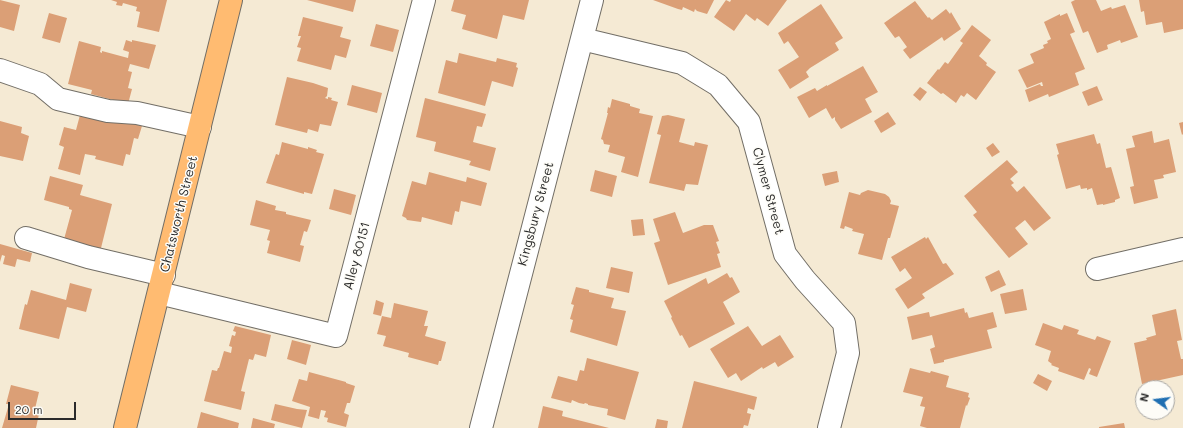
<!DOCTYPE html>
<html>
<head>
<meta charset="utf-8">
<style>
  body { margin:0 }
  #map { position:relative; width:1183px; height:428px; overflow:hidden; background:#f5ead4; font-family:Mali,sans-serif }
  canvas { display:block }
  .north { position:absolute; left:1135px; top:380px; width:40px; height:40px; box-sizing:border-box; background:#fdfcf7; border:1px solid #a9a8a5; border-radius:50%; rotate:284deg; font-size:11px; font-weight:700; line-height:16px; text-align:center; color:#2b2b2b }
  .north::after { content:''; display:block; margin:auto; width:14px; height:18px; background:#1f6fb2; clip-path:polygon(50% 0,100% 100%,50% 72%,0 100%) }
  .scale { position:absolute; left:8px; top:402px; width:68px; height:18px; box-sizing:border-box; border:2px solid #2b2b2b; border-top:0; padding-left:5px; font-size:12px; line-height:14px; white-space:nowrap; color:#2b2b2b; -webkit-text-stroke:3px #fdfcf7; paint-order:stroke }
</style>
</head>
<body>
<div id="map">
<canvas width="1183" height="428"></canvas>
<div class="north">N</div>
<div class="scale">20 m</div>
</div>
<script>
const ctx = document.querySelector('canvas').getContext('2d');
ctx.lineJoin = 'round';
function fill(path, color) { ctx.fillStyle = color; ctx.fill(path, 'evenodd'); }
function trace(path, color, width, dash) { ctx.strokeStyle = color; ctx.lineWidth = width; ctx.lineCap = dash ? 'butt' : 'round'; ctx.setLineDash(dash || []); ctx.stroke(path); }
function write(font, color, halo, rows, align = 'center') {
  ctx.font = font + ' Mali,sans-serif'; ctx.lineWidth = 3; ctx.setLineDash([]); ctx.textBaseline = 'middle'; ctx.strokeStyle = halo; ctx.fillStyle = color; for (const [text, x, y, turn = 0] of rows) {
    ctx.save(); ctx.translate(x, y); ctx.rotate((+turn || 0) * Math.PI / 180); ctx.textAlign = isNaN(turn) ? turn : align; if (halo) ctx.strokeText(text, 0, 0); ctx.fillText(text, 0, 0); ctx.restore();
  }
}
fill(new Path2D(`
  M0 0 20 5 14 31 0 27Z
  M111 0H167L159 32 137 27 140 12 136 11 137 7 123 3 122 6 116 5 117 2Z
  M307 0H356L353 12Z
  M454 0H529L524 20 503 15 497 39 462 29 466 15 451 11Z
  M653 0H714L707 14 697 11 695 9 694 12 683 7 682 10 678 9Z
  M726 0 730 2 731 0H787L768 26 757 18 755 21 746 14 734 31 714 17Z
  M1075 0H1096L1101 11 1111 7 1112 9 1125 5 1138 37 1121 43 1120 40 1107 45 1108 49 1097 53 1088 31 1083 33 1071 2Z
  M1139 0H1183V29L1164 33 1162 22 1146 25 1144 11 1141 12Z
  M915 1 928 18 929 17 932 20 946 9 950 14 951 12 961 29 944 41 942 37 910 59 903 50 907 47 899 36 895 38 884 23Z
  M821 4 843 38 835 43 839 50 810 68 806 72 809 77 790 89 778 70 799 57 788 41 784 44 778 33Z
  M49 13 67 18 60 43 42 38Z
  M1067 13 1075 32 1070 34 1085 69 1075 73 1079 85 1049 97 1048 94 1029 102 1025 90 1040 84 1041 86H1043L1042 82 1027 88 1018 70 1034 63 1030 54 1044 48 1043 45 1048 43 1047 41 1051 39 1044 22 1060 14V16Z
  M303 17 343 27 340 37 351 40 346 58 335 55 331 70 297 61 301 48 297 47 301 36H298Z
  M376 24 399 30 393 52 370 46Z
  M972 25 991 40 979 56 987 63 986 65 996 72 976 100 967 93 964 97 961 95 956 103 943 93 941 94 927 83 938 69 939 70 945 62 948 64 963 43 960 41Z
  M126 40 132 42V40L156 45 149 69 130 64 128 71 132 72 128 88 132 89 128 104 91 94 92 90 68 84 79 41 101 47 100 52 102 53V51L128 58 129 52 123 50Z
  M459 53 496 62 497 58 517 63 516 67 518 68 513 87 492 81 485 106 438 93 446 60 457 63Z
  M863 66 878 92 865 99 872 112 841 129 835 120V117L832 119 826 108 809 118 797 97 815 88 817 91 827 85V86Z
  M287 77 313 83 328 88 327 96 325 98 328 99V97L332 98 331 100 338 102 331 126 320 124 318 132 308 129 307 133 275 125Z
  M352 85 382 93 377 113 347 105Z
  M1097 86 1103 100 1088 106 1082 92Z
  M920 87 927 92 920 101 913 95Z
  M425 98 486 114 482 127 477 126 473 142 496 148 490 171 469 165 471 161 434 151 436 142 416 137Z
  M612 99 630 104V106L640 109 639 113 653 116 638 177 621 172 625 157 608 152 610 145 604 144 603 140 601 139 608 113H607L608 107 610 108Z
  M888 112 896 124 881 133 874 121Z
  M80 115H97L142 126 138 139 134 138 130 155 126 154 123 166 95 159 96 156 85 154 80 175 58 169 64 147 59 145 64 127 76 130Z
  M668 115 685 119 679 142 694 146 695 142 708 145 698 185 686 184 684 191 649 183 661 135 657 134 662 116Z
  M0 121 22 127 21 133 29 136 23 161 0 156Z
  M1183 122V134L1182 135 1179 123Z
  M1152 131 1154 143 1169 139 1176 172 1163 175 1164 178 1154 180 1158 198 1134 204 1130 187 1134 186 1126 149 1135 147 1132 136Z
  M1094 134 1097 144 1100 143 1106 168 1111 167 1120 198 1115 200V202L1103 205V204L1097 205 1092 188 1087 190V188L1081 189 1080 185 1066 189 1057 155 1059 154 1056 144Z
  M282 142 308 149V147L317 150 316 152 324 154 312 194 304 192V194L266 183 276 154 279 155Z
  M993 143 1000 152 992 157 986 148Z
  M1007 160 1018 172 1010 179 1014 183 1011 185 1017 192 1024 186 1051 218 1034 231 1025 220 1015 228 1028 244 1009 258 973 215 977 212 964 196Z
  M595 170 617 176 612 197 590 191Z
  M837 171 839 182 825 186 822 174Z
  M429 172 466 182 467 177 487 183 481 206 461 201 459 212 455 211 452 225 422 217 421 222 407 220 406 218 402 216 412 181 426 185Z
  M50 176 83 185 80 195 112 204 100 252 63 243 72 210 69 209V207L44 200Z
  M334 189 356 195 351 215 329 209Z
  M868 190 885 194 889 197 891 201 890 204 899 206 890 238H888L882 260 858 254 864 234 852 231 853 229 845 226 844 229 840 228 849 192 860 195 861 193Z
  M256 200 276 206 275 210 286 212V214L311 220 307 232 304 231 300 245 304 246 300 262 267 253 270 241 267 240 270 230 250 225Z
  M675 212 683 233 704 225H713L719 241 716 242 720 253 717 254 721 267 668 285 654 243 660 241 653 219Z
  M643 219 645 235 633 236 631 220Z
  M925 237 926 239 928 237 943 264 946 263 954 274 922 294 925 298 908 309 895 289 912 278 905 268 900 272 891 257Z
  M0 244 32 253 30 262 17 259 15 267 3 264 5 256 2 255 0 262Z
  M611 267 633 272 629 293 606 288Z
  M999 270 1006 285 991 292 985 277Z
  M727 273 730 278 732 277 740 292 723 302 735 324 689 348 682 335 680 336 671 318 672 317 664 301 706 278 708 284Z
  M70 283 92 289 86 312 67 307 59 339 19 329 25 304 27 305 31 290 66 300Z
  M576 287 589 290V292L614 298 611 308 626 311 617 346 570 332 573 320 570 319 574 305 571 304Z
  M1023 289 1027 310 1005 314 1000 294Z
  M376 300 384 303 381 316 373 314Z
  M394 303 428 311 424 326H428L425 336 446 342 441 361H439L438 365 408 357 409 353 383 346 386 336 377 334 382 316 391 318Z
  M964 308 965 313 967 312 969 318 993 312 997 327 987 330 992 348 944 360V362L934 364 930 349 935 347 932 335 912 340 907 317 929 312 930 317Z
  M1176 309 1182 340 1177 341 1181 359H1183V375L1142 384 1134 343 1147 340 1146 338 1156 335 1152 315Z
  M1043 323 1062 330 1064 325 1079 330 1077 334 1095 340 1097 336 1111 341 1097 377 1089 374 1091 369 1089 368 1084 380 1058 371 1059 368 1051 365 1052 364 1048 361 1051 351 1035 345Z
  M235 326 271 335 266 357 255 354 253 360 249 359 241 391 245 392 241 410 204 401 212 370 217 371 218 368H219L224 351 231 353 232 347 229 346 232 335 235 336 236 332 233 331Z
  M748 326 762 346 780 335 794 357 778 367 775 362 763 369 762 367 741 381 736 373 728 378 710 349Z
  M292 340 311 345 306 365 287 359Z
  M587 358 639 372 625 420 607 415 608 409 588 405V404L585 403 584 404 579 403 572 400 571 403 551 398 558 376 577 381 580 370 584 371Z
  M910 368 930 373 931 371 949 376 946 387 969 393 968 397 970 398 967 406 966 405 960 428H927L920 426 925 407 920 406 923 397 903 392Z
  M309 372 346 382V383L355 386 350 403H347L344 413 349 415 346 427 327 422 328 418 324 417 326 411 321 410 319 419 308 416 310 407 292 401 299 379 307 381Z
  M1038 374 1052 381 1047 391 1033 383Z
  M694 381 757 397 754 410 748 408 747 413 751 414 748 426 744 425 743 428H682Z
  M11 385 39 392 34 413 39 414 36 428H2L9 404H6Z
  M275 404 297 409 307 410 302 428 271 420Z
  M543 406 563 411 562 416 609 428H538Z
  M201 412 239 423 238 428H197Z
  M253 418 275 424 274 428H251Z
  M657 419 668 421 667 428H655Z
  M1124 423 1125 428H1099V427Z`), '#db9f76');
const minor = new Path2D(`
  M582 39 682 63 718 85 749 122 785 254 805 280 844 323 848 353 829 428
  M0 70 40 84 58 99 108 111 137 113 200 127
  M26 238 88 257 164 275
  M1097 269 1183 249
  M159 293 336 336 424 0
  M481 428 592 0`);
const major = new Path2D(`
  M125 428 231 0`);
trace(minor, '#726e66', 24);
trace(major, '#726e66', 24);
trace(minor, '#fff', 22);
trace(major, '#ffbb71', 22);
write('13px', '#2b2b2b', '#fdfcf7', [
  ["Clymer Street",768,191,75],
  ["Chatsworth Street",179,214,-76],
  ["Kingsbury Street",536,214,-75],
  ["Alley 80151",357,256,-75]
]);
</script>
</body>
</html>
